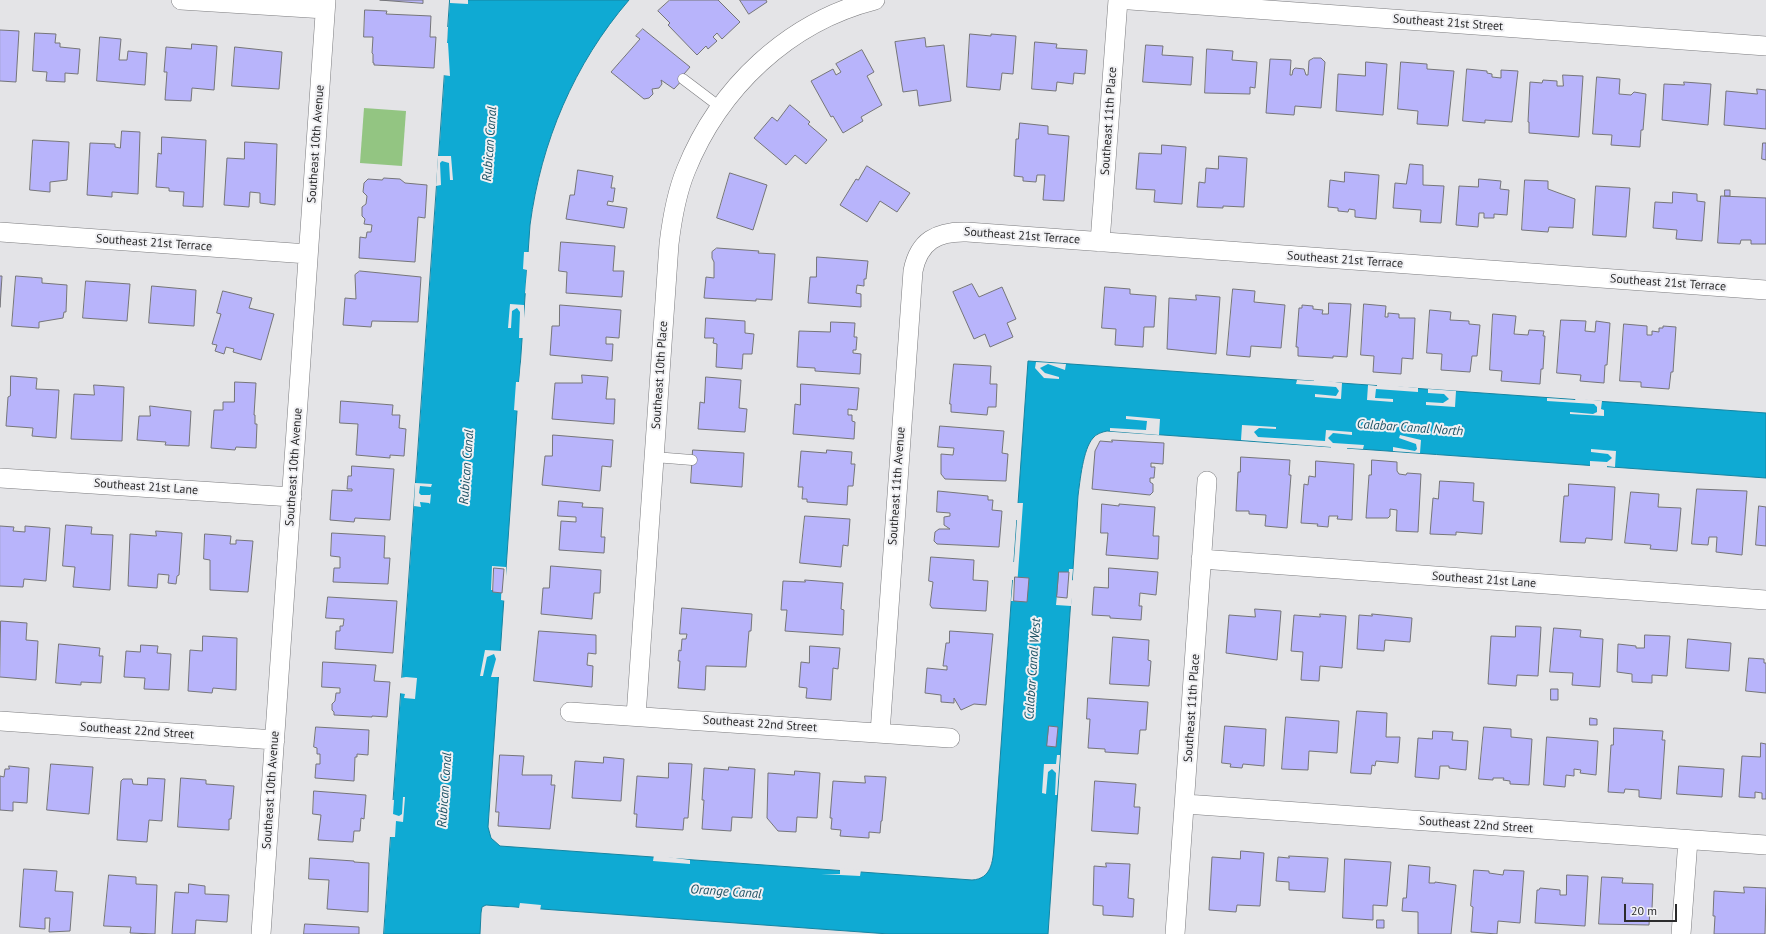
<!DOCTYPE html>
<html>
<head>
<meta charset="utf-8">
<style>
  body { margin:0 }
  #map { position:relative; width:1766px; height:934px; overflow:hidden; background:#e4e4e7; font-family:"PT Sans",sans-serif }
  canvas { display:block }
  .scale { position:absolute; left:1624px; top:904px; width:53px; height:18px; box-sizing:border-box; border:2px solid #2b2b2c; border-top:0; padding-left:5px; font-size:12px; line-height:14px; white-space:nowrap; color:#2b2b2c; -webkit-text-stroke:3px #f1f1f4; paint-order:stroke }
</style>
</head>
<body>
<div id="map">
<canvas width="1766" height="934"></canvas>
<div class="scale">20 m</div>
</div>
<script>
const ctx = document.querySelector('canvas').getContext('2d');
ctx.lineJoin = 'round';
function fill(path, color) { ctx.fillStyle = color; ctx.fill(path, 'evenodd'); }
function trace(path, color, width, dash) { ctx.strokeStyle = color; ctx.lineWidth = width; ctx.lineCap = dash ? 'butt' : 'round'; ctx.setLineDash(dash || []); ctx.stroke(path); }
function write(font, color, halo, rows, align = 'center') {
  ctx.font = font + ' "PT Sans",sans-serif'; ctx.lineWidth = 4; ctx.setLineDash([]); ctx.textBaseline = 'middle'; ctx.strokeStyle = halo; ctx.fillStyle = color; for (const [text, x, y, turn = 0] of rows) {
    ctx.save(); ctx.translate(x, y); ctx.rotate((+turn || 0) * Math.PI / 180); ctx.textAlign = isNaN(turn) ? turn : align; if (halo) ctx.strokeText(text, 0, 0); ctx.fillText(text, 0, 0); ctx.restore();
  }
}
fill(new Path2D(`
  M364 108 406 111 402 166 360 163Z`), '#93c582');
const water = new Path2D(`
  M450 0H629C574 64 541 142 530 225L488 827 491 838 500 846 972 880C991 879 993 862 994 846L1028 361 1766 413V478L1107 431C1102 432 1096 434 1093 438 1083 449 1080 481 1078 496L1048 934H889L486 905 482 907 481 913 480 934H384Z`);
fill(water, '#0faad3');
trace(water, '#1784a1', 1);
fill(new Path2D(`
  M450 0H468V4L450 3Z
  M446 27H448L447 43H448L450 76 443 75Z
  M438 156H451L453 180H450L449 163 442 161 440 163 441 185 436 186Z
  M524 252H530L527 294 525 293 527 270 523 269Z
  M510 304 524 305V338H519L520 312 517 308 512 311 511 328H508Z
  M521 362 523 363 519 411 514 410 516 382H519Z
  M1036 362 1066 364 1065 370 1048 364 1040 368 1045 373 1059 377V379L1044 378 1035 368Z
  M1314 379 1342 383 1341 399 1315 397V394L1336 396 1339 391 1336 387 1296 384 1297 380 1314 381Z
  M1377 384 1418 388V392L1376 389 1375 398 1393 399V402L1367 400 1368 385 1377 386Z
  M1428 389 1456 391 1455 407 1426 405V402L1443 403 1449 399 1444 394 1428 393Z
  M1547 398 1575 400 1576 398 1602 401 1601 409 1604 410V416L1570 414V412L1593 414 1597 412V407L1594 404 1547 401Z
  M1126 416 1160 419 1159 435 1110 431V428L1146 430 1147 421 1126 419Z
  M1242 425 1276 427V429L1259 428 1254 432 1258 437 1325 441 1326 430 1352 432V435L1333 433 1328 438 1333 443 1364 445 1363 449 1347 448V450L1331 449V447L1241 440Z
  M1400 435 1421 440 1420 453 1393 451V447L1415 451 1417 449 1416 444 1399 438Z
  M1591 449 1616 451 1615 467 1607 466V468L1590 467V461L1607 462 1612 458 1608 454 1591 452Z
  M415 483 432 484 431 487 420 486 419 493 421 495H430L431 494 430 504 429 503 420 502 421 507 414 506Z
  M1016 503H1023L1016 601H1011L1013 580H1011L1012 562H1014L1017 520H1015Z
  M492 566 506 567V601L501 600 502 572 494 590H491Z
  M1069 569H1073L1072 580 1074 581 1071 606 1056 605 1057 595 1067 596Z
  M485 650 502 651 500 677H491L496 659 494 654 487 657 483 676H480Z
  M406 677 417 678 415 699 404 698 405 694 399 693 400 678Z
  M1057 755H1060L1057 795H1055L1056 773 1052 769 1048 772 1046 794 1042 793 1044 764H1056Z
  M403 797H405L403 822 396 821 395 837H389L392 800H394L393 814 399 816 402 814Z
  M654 855 690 860V864L653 861Z
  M840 868 861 870 860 876 821 874H840Z
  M520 903 541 905 540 911 505 909 506 907 519 908Z`), '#e4e4e7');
const building = new Path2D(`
  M380 0H423V3Z
  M670 0H718L740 22 722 39 717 33 713 37 717 41 708 49 706 46 697 55 668 25 670 23 658 11Z
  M740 0H766L767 2 749 14Z
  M365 10 387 11 386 14 431 16 430 37H436L434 68 374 65V63H373V54L372 53 373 37H364Z
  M643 29 690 67 684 74 686 76 674 89 661 80 662 84 659 88 652 89 653 94 649 98 644 99 611 72 640 39 636 36Z
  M0 30 19 31 16 82 0 81Z
  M35 33 56 34 55 43H60V47L80 49 78 74 65 73V82L46 81 47 72 33 71Z
  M970 34 991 36V34L1016 36 1013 74 1002 73 1000 90 967 87Z
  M100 37 121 39 119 60H127L128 51 147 53 145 85 97 81Z
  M925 38 926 47 944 45 951 101 919 106 917 90 903 92 895 42Z
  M1035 42 1057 44 1056 48 1087 50 1085 74 1074 73 1073 84 1057 82 1056 91 1032 89Z
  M192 44 217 46 214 90 192 88 191 101 165 100 167 72H164L166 47 191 49Z
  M1146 45 1163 46 1162 55 1193 57 1191 85 1143 82Z
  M235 47 282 52 279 89 232 86Z
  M1207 49 1233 51 1232 60 1257 62 1255 88 1250 87V94L1205 93Z
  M862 50 874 72 867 76 882 105 861 117 863 121 843 133 833 116 831 117 811 81 833 69 836 75 841 72 836 64Z
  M1314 58H1321L1325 62 1321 108 1295 106 1294 115 1266 113 1270 59 1291 60 1290 75H1292L1293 70 1295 68 1304 69 1306 75H1308L1309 61Z
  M1366 62 1387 64 1383 115 1336 111 1338 74 1365 76Z
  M1401 62 1427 64V69L1454 71 1448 126 1417 124 1418 111 1398 109Z
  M1467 69 1487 71V73L1492 74V77L1501 78V70L1518 71 1512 122 1485 120V123L1463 121Z
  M1563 75 1583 76 1579 137 1529 133V122H1528L1530 82 1542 83 1543 80 1557 81V86H1563Z
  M1597 77 1620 79 1619 94 1631 95 1634 92 1646 94 1643 130H1641L1640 147 1611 145 1612 135 1593 134Z
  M1684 82 1711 84 1708 125 1662 120 1664 84 1684 85Z
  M1757 89 1766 90V129L1724 125 1726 91 1757 94Z
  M790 105 810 122 808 124 827 140 806 164 795 155 786 165 754 138 772 117 777 121Z
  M1020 123 1048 126V134L1069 136 1064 201 1043 200 1045 175H1037L1036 182 1023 181V177L1014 176 1016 139H1018Z
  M122 131 140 132 138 194 112 192V197L87 195 90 143 115 144V147L120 148Z
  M162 137 206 140 203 207 183 206 184 192 169 191V188L156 187 158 153 161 154Z
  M33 140 69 142 67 180 50 182V192L30 190Z
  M245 142 277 144 275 205 260 203V193L250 192 249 207 224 205 227 158 244 159Z
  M1763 143H1766V160L1762 159Z
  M1162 145 1186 147 1182 204 1154 202 1155 190 1136 189 1139 153 1161 154Z
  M1219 156 1247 158 1244 207 1223 206V208L1197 207 1199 182 1205 183 1206 168 1218 169Z
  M1410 164 1423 165V185L1444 186 1441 223 1420 222 1421 210 1393 208 1395 183 1406 184Z
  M867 166 910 193 897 212 880 201 867 222 840 205 856 179 858 180Z
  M578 170 613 176 611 188H615L613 202 608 201 607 205 627 208 624 228 566 219 570 195H574Z
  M1345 172 1379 175 1376 219 1355 217V210L1349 209 1348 212 1338 211V208L1328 207 1330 180 1344 182Z
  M730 173 767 185 753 230 717 218Z
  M384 178 400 179 405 183 427 185 425 218 418 217 415 262 359 258 360 237 366 238 367 232H371L372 225 364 224 365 219 362 216V207L366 204 367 196 363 192 364 183 368 179 382 180Z
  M1479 179 1501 181 1500 189 1509 190 1507 215 1494 214V218H1484V213H1479L1478 227 1456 225 1459 186 1478 187Z
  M1525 180 1548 181V189L1575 199 1573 228 1549 227 1548 232 1522 230Z
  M1596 186 1630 188 1626 237 1593 235Z
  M1725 190H1730V196H1725Z
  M1673 192 1697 194V201L1705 202 1702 241 1676 239 1677 230 1653 228 1655 202 1672 203Z
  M1721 196 1766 198V244H1751V240H1741L1740 244 1718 243Z
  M561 242 615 246 613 271H624L622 297 566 293 567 272 559 271Z
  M717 248 759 251 758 253 775 254 772 300 756 299V301L704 298 706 277 714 278V262L712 258V252Z
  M817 257 868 261 866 279H864V286L857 285 856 293 861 294V307L808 303 810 277H816Z
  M360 271 421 277 418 322 372 321 371 327 343 325 345 298 356 299 355 275Z
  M0 276H2L0 307Z
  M16 276 42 278V283L67 285 66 312H64L63 318 39 322V328L12 326Z
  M86 281 130 284 127 321 83 318Z
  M972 284 979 297 1002 287 1016 319 1007 323 1013 337 990 347 985 334 974 339 953 292Z
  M152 286 196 290 194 326 149 323Z
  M1105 287 1130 289V294L1156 296 1154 327H1144L1143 347 1115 345 1116 329 1102 328Z
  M1233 289 1255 291 1254 302 1285 305 1281 348 1251 346 1250 357 1227 355Z
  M223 291 252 298 249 308 274 314 261 360 233 352 234 349 226 347 224 354 215 351 217 345 212 344 221 314 217 313Z
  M1196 295 1220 297 1216 354 1167 349 1169 298 1196 300Z
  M1329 303 1351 304 1347 357 1333 356V358L1298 356V347H1296L1299 308H1302V305L1313 306V309L1323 310 1322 314H1328Z
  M1364 304 1386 306 1385 317H1388V313L1399 314V318H1415L1413 359 1402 358 1401 374 1373 372 1374 356 1361 355Z
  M560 305 621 310 619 338 606 337V344H613L612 361 550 355 552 326H559Z
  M1430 310 1451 312 1450 320 1469 321V324L1480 325 1477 356H1472L1470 372 1441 370 1442 354 1427 353Z
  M1493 314 1516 316 1514 334 1528 335 1529 330 1544 331 1543 336H1545L1543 369H1541L1540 384 1501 381 1502 371 1490 370Z
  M706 318 745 321V333L754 334 752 354H743L742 369 716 367 717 344 713 343 714 338H705Z
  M1561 320 1586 321 1585 331 1595 332 1596 321 1610 323 1607 365H1605L1604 383 1580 381 1581 375 1557 373Z
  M831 322 855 323 854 337H857L856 350H853V353L861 354 860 374 815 371V368L797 367 799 331 830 332Z
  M1624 324 1647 326V335H1652V331L1659 332V328H1663V326L1676 327 1673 372H1671L1669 389 1641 387V382L1620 381Z
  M954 364 991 366 990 384H997L996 407H988L987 415 951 412V404H950Z
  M582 375 608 377 606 399H615L614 424 552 419 555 383H582Z
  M11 376 37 378 36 389 59 390 56 438 32 436 33 428 6 426 8 397 10 396Z
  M706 377 741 380 739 408 747 409 745 432 698 429 700 402 704 403Z
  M235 382 256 383 254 415H255V424H257L256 448 236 447 235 450 211 448 214 410H223V402H234Z
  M801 384 859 388 857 410 848 409V415H852V421L855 422 854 439 793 434 795 404 800 405Z
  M94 385 124 387 122 441 71 439 74 394 94 395Z
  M341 401 393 405 392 415H400L399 428 406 429 404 456 390 455V458L356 455 358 424 340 423Z
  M150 406 191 411 189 446 165 445 166 442 137 440 139 416H150Z
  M940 426 1004 431 1002 453 1008 454 1006 481 945 479 941 474V454L953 455 954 448 938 447Z
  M553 435 613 440 611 467 602 466 600 491 542 485 545 456H552Z
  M1112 440 1164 443 1163 464 1151 463V467H1155L1154 478H1150V482L1153 484V492L1150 495 1092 489 1095 451 1100 441 1112 442Z
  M693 450 744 453 742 487 691 483Z
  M827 450 852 452 851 464H855L853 486H848L847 505 807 502V499H802L803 487H798L801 451 826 453Z
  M1241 457 1290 460 1289 475H1291L1287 528 1265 526 1266 515 1249 514V511H1236L1238 472H1240Z
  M1372 460 1397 462V471L1399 474 1406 475 1407 473 1421 474 1418 532 1396 531 1397 510 1390 509V516L1388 518H1366L1369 475H1371Z
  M1316 461 1354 464 1352 520 1337 519 1338 516H1329L1328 527 1317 526 1318 524 1301 523 1304 484 1308 485 1309 476 1315 477Z
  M352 466 394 469 390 520 355 518 354 522 330 520 332 490 352 491V489H347L348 476H351Z
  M1440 481 1474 483 1473 501 1484 502 1482 534 1456 532V535L1430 534 1433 498 1438 499Z
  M1569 484 1615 487 1612 540 1586 538 1585 543 1560 542 1564 496H1568Z
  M1697 489 1747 491 1742 555 1716 552 1717 537H1709L1708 545 1692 544Z
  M938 491 988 496V500H993L992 510 1002 511 999 547 937 544 934 541 935 532 939 529H950L944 525V517L950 516V513L937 512Z
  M1631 492 1659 494 1658 507 1681 508 1677 551 1650 549 1651 545 1625 543Z
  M559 501 583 503 582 507 603 508 601 537H605L604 553 559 550 561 521 576 522V517L558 516Z
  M1102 504 1119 506V504L1155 507 1153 536H1159L1158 559 1106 555 1108 533H1101Z
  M1759 506 1766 507V546L1756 545Z
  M805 516 850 519 848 546 843 545 841 567 800 563Z
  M66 525 92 527 91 534 113 535 110 590 73 587 75 567 63 566Z
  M0 526 14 527 13 531 25 532V526L50 528 46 581 24 579 23 587 0 586Z
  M156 531 182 533 179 575 177 576 176 584 168 583 169 575 158 574 157 588 128 586 130 534 156 536Z
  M332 533 385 536 384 558H390L388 584 333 582 334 568H340V557L331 556Z
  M205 534 231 536 230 544H236V540L253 541 248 592 210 590V560L204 559Z
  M931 557 974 560 973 580 988 581 986 611 932 608 930 605 933 582 929 581Z
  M551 566 601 570 600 593H594L592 619 541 614 543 588H549Z
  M494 568 504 569 502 593 493 592Z
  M1109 568 1158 572 1156 595 1140 593 1139 606H1142L1141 620 1110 618V616L1092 615 1094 587 1108 588Z
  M1059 572H1069L1067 598 1057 597Z
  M1015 577 1029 578 1027 602 1014 601Z
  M805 580 843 583 841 609 844 610 843 635 785 631 787 610H781L783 581 805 582Z
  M328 597 397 601 393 653 335 649 336 631H340V626H343L344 619 326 618Z
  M682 608 752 614 751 631H749L746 667 706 666 705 690 678 688 680 661H678L679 650 681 651 682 639H686L687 634H680Z
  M1255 609 1281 611 1277 660 1226 653 1229 615 1255 617Z
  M1320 614 1346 616 1342 668 1320 666 1319 681 1301 680 1303 652 1291 651 1294 615 1320 617Z
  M1372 614 1412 618 1410 642 1385 640 1384 651 1357 649 1359 615 1372 616Z
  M1 621 27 623 26 640 38 641 36 680 0 677Z
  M1516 626 1541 627 1538 676 1517 675 1516 686 1488 684 1491 636 1515 637Z
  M1554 628 1581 630 1580 637 1603 639 1600 687 1572 685 1573 673 1550 672Z
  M539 631 596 635V654L588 653 587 665 593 666 592 687 534 681Z
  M950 631 993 634 986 705 974 704 961 710 954 698V703L941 702V695L925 693 927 668 947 670V666H943L946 643H949Z
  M1645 635 1670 636 1667 676 1652 675V683L1632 682V674L1617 672 1618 644 1636 646V648H1644Z
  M203 636 237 638 236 690 213 688 212 693 188 691 190 650 202 651Z
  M1113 637 1149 640 1148 660 1151 661 1149 686 1110 684Z
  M1688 639 1731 643 1729 671 1686 668Z
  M59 644 100 648 99 656H103L101 683 81 682V685L56 683Z
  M141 645 158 646 157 653 171 654 169 690 144 689 145 678 124 677 126 651 140 652Z
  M810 646 840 648 838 669 833 668 831 700 806 698 807 688 799 687 801 662 809 663Z
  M1749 658 1764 659V663H1766V693L1746 691Z
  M323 662 376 665 374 681 390 682 387 717 372 716V717L334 715V712L332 710V704L335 701 336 693H340V688L322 687Z
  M1551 689H1558V700H1551Z
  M1088 698 1148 702 1146 730H1140L1138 754 1105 752V749L1088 748 1090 719H1087Z
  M1357 711 1387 713 1386 737H1400L1398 763 1376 761 1375 766 1372 765 1371 774 1351 773Z
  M1286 717 1339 721 1337 753 1309 751 1308 770 1282 769Z
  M1590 718 1597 719V725H1590Z
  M1049 726 1058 727 1056 747 1047 746Z
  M1225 726 1266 729 1264 766 1243 764 1242 768 1230 767 1231 764 1222 763Z
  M316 727 369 730 368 755 357 754V757H355L354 781 315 778 316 764H320V754H317V748L314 747Z
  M1484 727 1511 729V737L1532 739 1529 785 1510 784V781L1503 780 1504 778H1493V780L1479 779Z
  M1614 728 1663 731 1662 740H1665L1661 799 1639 797V790L1625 789 1624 793 1608 792 1611 745H1613Z
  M1433 731 1453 732 1452 740 1468 741 1466 770 1449 768V766H1440L1439 779 1415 777 1418 738 1432 739Z
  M1547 737 1598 741 1596 775 1580 773 1581 770 1574 769V776L1566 775 1565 787 1544 785Z
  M1761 743 1766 744V799H1762V793L1755 792V798L1739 797 1742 756 1760 757Z
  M500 755 524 756 522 775H552L551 785H555L550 829 498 826 499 812H496Z
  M604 757 624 759 621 801 572 798 575 761 603 763Z
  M669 763 692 764 688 818H684L683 830 636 827 637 814H634L637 776 668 778Z
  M51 764 93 767 89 814 47 810Z
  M9 766 29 768 27 803 13 802V811L0 810V776L4 777 5 769H9Z
  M1679 766 1724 769 1722 797 1677 794Z
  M729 767 755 769 752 818 732 817 731 831 702 829 704 800H702L704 768 728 770Z
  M795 771 820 773 817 818 797 817 796 832 778 831 767 818 768 773 794 775Z
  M865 776 886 777 882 821H881L880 833 869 832V838L840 836 841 830 831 829 832 818H830L833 781 865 783Z
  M148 778 165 779 162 821 149 820 147 842 117 840 121 781 123 779H132L133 784 147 785Z
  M181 778 206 780V784L234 786 231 819H229V830L178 827Z
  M1095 781 1136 784 1134 807H1140L1138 834 1092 831Z
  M314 791 366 795 364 819 361 818 360 831H354L353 842 318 840 321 815 313 814Z
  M1241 851 1264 853 1260 906 1237 905 1236 912 1209 910 1212 857 1240 859Z
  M1289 856 1328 858 1325 892 1289 890V882L1276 881 1278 857 1289 858Z
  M310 858 354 861V862L369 863 368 912 327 909 329 880 309 879Z
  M1345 859 1391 862 1387 906 1373 905V920L1343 918Z
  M1106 863 1130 864 1128 898 1134 899 1133 917 1103 915V906L1093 905 1094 866 1106 867Z
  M1409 865 1430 867 1429 883H1435V882L1456 885 1451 934H1418V912L1402 911 1403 898H1406Z
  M24 869 57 871 55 891 73 892 70 931 49 932 50 918H45V929L20 927Z
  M1474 870 1489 871V873L1503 875 1504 870 1524 871 1520 923 1498 921 1497 934 1471 932 1473 907 1471 906Z
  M109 875 136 877V884L157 885 155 934 130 933 131 927 104 926Z
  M1567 875 1588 876 1585 926 1535 923 1537 890H1539L1540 888 1560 890V895H1566Z
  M1602 877 1623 878 1622 883 1653 884 1652 909H1650L1649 925 1599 924Z
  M189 884 205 886V894L229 895 227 922 196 920 195 934H172L175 892 188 893Z
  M1744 887 1766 888 1765 934H1714L1715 916H1713L1714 891 1744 893Z
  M1377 920H1384V928H1377Z
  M305 924 359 927V934H304Z`);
fill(building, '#b8b4fb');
trace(building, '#757578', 1);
const service = new Path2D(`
  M683 79 720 107
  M654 457 692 460`);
const minor = new Path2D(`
  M181 0 325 9
  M1130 0 1766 46
  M0 232 308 254
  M1100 242 1118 0
  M0 478 292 497
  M1201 559 1766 600
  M570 712 950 738
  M636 716 669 244C672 219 676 194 686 170 719 88 788 22 875 0
  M0 721 275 740
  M880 733 913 271C919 241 937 231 967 232L1766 290
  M1185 804 1766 845
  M261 934 326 0
  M1175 934 1207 481
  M1681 934 1688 840`);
trace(service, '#7b7b7e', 11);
trace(minor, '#7b7b7e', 20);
trace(service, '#fff', 10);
trace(minor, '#fff', 19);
write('12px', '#2b2b2c', '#f1f1f4', [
  ["Southeast 21st Street",1448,23,4],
  ["Southeast 11th Place",1109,121,-86],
  ["Southeast 10th Avenue",316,144,-86],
  ["Southeast 21st Terrace",1022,236,4],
  ["Southeast 21st Terrace",154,243,4],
  ["Southeast 21st Terrace",1345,260,4],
  ["Southeast 21st Terrace",1668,283,4],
  ["Southeast 10th Place",660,375,-86],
  ["Southeast 10th Avenue",294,467,-86],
  ["Southeast 11th Avenue",897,486,-86],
  ["Southeast 21st Lane",146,487,4],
  ["Southeast 21st Lane",1484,580,4],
  ["Southeast 11th Place",1192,708,-86],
  ["Southeast 22nd Street",760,724,4],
  ["Southeast 22nd Street",137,731,4],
  ["Southeast 10th Avenue",271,790,-86],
  ["Southeast 22nd Street",1476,825,4]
]);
write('italic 13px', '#1c5163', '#f1f1f4', [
  ["Rubican Canal",490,144,-86],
  ["Calabar Canal North",1410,428,4],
  ["Rubican Canal",467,467,-86],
  ["Calabar Canal West",1033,669,-86],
  ["Rubican Canal",445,790,-86],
  ["Orange Canal",726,892,4]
]);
</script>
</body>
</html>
